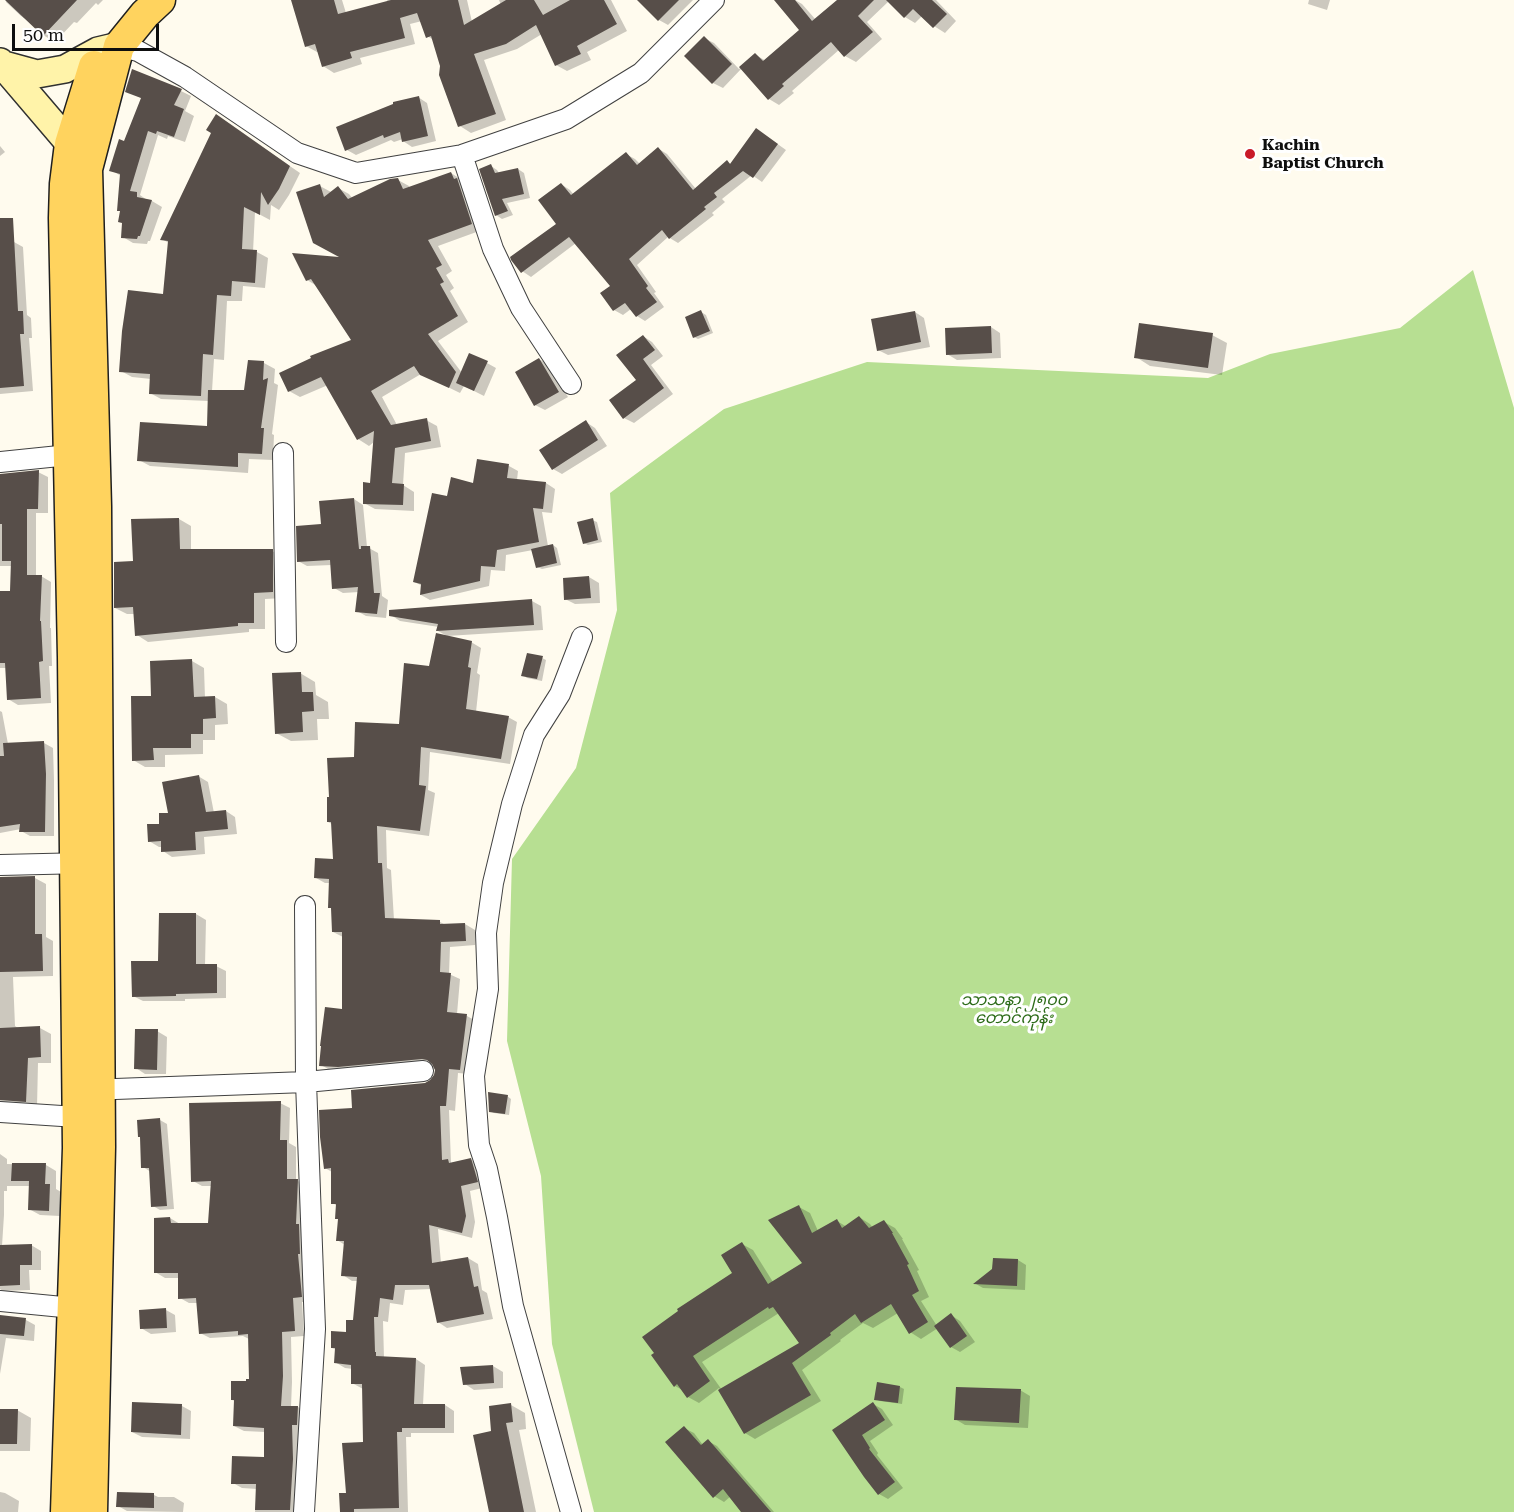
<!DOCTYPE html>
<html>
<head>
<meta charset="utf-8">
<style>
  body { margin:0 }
  #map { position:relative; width:1514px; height:1512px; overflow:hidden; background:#fffbee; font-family:"Roboto Serif",serif }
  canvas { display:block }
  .scale { position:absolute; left:12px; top:24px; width:147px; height:27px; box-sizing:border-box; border:3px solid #0e0e0e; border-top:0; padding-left:8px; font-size:18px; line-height:21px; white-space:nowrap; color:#0e0e0e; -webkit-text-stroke:4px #fff; paint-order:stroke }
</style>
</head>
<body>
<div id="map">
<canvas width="1514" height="1512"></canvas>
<div class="scale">50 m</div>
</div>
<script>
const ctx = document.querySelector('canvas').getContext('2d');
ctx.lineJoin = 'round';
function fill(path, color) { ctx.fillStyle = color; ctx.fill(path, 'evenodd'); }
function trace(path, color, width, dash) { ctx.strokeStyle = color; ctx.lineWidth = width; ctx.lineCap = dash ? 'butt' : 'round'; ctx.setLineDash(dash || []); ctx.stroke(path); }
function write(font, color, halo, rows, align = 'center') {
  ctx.font = font + ' "Roboto Serif","Noto Sans Myanmar",serif'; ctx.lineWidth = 6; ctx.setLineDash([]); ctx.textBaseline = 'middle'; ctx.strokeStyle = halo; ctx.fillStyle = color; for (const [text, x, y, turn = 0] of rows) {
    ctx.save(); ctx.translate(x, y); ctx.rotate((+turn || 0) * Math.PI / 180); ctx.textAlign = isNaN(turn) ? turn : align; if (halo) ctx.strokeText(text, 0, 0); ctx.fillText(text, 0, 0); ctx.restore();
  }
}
fill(new Path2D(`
  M1473 270 1514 408V1512H594L552 1344 541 1176 507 1041 512 859 576 768 617 610 610 493 724 409 867 362 1208 378 1270 354 1400 328Z`), '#b7df92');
fill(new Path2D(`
  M7 0H103L98 5 96 3 77 23 74 22 55 42 43 35 27 20 21 16 6 2Z
  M292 0H342L346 13 388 2 387 0H467L472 22 501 5 499 0H611L627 31 587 52 591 60 567 71 556 65 542 34 517 49 484 60 506 120 471 133 460 126 434 40 427 36 422 21 410 24 415 44 360 58 362 64 334 73 323 66 319 52H317L306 46Z
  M639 0H693L668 25 659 20Z
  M789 0H795L802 4 816 20 839 0H936L956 21 945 33 934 26 923 15 915 23 905 17 889 1 867 22 882 39 856 62 845 56 840 49 792 91 794 93 779 105 769 99 742 68 723 88 713 83 686 56 704 38 714 43 739 69 756 55 766 61 801 30Z
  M1309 0H1330L1327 10 1308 4Z
  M127 91H181L191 96 185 111 194 116 185 142 168 136 167 139 158 135 140 195 147 200 152 201 162 207 150 241H148L147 244 133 243 123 237 121 176 111 170 125 142 143 99Z
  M418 97 427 103 436 141 412 147 403 141V139L394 142 391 140 356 155 347 150Z
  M227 123 300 173 289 195 279 210 271 205 270 220 255 212 253 252H257L268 258 265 288 243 286 242 301H227L224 360 214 359 212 391 246 392 249 362 264 363 275 369 274 383 278 385 272 434 274 435 273 460 249 459 248 473 150 466 139 460 208 428 209 401 161 399 150 393 151 379 132 377 121 371 164 296 169 243 162 239Z
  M765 135 786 150 762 182 752 175 722 199 725 202 712 213 714 215 678 243 668 237 637 265 656 292 654 293 664 307 645 321 637 316 631 309 623 315 614 310 612 286 576 243 531 277 522 271 558 224 561 184 570 190 574 195 626 154 635 159 640 164 659 149 667 154 696 189 727 162 731 164Z
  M0 146 5 152 0 156Z
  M491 166 497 170 499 173 518 169 524 173 530 198 507 203 513 215 502 219 496 215Z
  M451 173 462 180 482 230 438 246 452 271 446 275 454 288 450 291 468 322 438 341 462 373 487 363 496 368 484 396 464 386 460 393 421 374 382 397 397 425 426 420 437 426 441 447 405 453 403 485 414 492V511L375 509 364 503 372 484 374 442 369 446 358 439 328 385 300 397 289 391 353 341 317 286 307 280 345 259 320 186 331 192 338 188 349 194 353 199 398 180 409 186 410 189Z
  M0 242H14L23 247 27 315 31 318 32 338H29L33 391 0 394Z
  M701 312 706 315 713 333 698 339 694 337Z
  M915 312 924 318 930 347 888 355 878 350Z
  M991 327 1000 333 1001 358 957 360 947 354Z
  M1212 335 1227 343 1222 375 1150 366 1136 357Z
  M643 336 652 342 663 356 651 365 673 394 634 423 624 418 638 381Z
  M539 359 549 365 568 397 545 410 535 405Z
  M586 422 595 428 607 446 562 474 553 469Z
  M478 461 509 466 518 471 517 480 546 483 555 489 552 513 542 512 548 546 553 545 557 548 561 565 542 569 537 567 533 550 506 555 505 571 491 570 489 586 430 600 421 595 423 586 414 582 448 497 474 484Z
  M38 472 48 477V513H36V576H41L51 582 50 628H51L52 666H49L51 703 18 705 8 699 6 668H0V647L11 624 13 566H0V475Z
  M354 499 363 505 367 547 378 553 382 596 388 600 386 618 366 616 357 611 359 592 343 593 334 588 332 565 307 566 298 561 323 525Z
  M179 519 191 526V551H272L284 557V598L265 599V629H249V632L148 642 137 635 135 614H127L115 608 134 562Z
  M592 520 597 522 602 542 588 545 584 543Z
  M589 577 599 583 600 603 575 604 565 599Z
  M532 601 541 606 543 630 447 636 438 631 439 627 400 621 391 615Z
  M471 642 481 648 477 673 480 675 476 712 508 717 517 722 510 764 430 752 428 790 435 793 429 836 386 830 387 868 391 870 394 920 440 922 446 925 465 924 475 930V945L450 947 449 974 460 979 457 1014 467 1016 476 1021 469 1074 458 1073 455 1111 449 1110 451 1163 470 1159 480 1165 486 1187 470 1191 475 1222 472 1238 438 1229 441 1263 468 1258 478 1264 482 1290 487 1293 493 1319 447 1328 438 1322 432 1289 405 1290 403 1305 390 1303 388 1322 383 1321 384 1358 416 1359 425 1365 423 1405H445L454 1411V1433H411V1437H406L408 1512H341L364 1443 363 1389 352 1383 353 1369 345 1368 335 1362 337 1350 332 1348 348 1333 354 1321 358 1281H352L343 1275 345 1245 337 1240 339 1219 337 1206 333 1203 332 1172 325 1168 354 1109 431 1082 436 1070 434 1064 349 1072 330 1070 321 1065 343 1011V937L333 932V909L330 907V883H325L316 878 335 860 332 824 328 822 355 758 400 725 431 667Z
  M542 658 546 660 542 681 527 678 523 675Z
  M192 661 204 668 205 698 215 697 227 704 228 724 215 725V740H203V754L165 755V767H145L133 760 153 698 152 662Z
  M300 673 315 682 316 695 328 702 329 719H317L318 740 291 741 276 733Z
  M0 711 2 712 8 744 44 743 53 748 54 780V836H30L21 831V829L0 833Z
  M198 776 208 782 214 813 226 811 235 817 237 834 204 837 205 854 172 857 163 851 162 847H159L149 841Z
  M0 878H35L46 884V937L53 941V976L13 977 15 1026 18 1028H40L51 1034V1063H38L37 1107 0 1113Z
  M160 914H196L206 920 205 966H216L226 971V998L185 999V1001H143L133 996 159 962Z
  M157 1031 167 1037 166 1074H145L136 1068Z
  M507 1096 511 1099 509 1115 494 1113 490 1111Z
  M280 1103 290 1108 289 1143 296 1147V1180L307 1186 311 1302H302L304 1336 291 1337 292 1382 291 1407H298L307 1413 299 1512H255L257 1489 242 1488 233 1483 266 1459 265 1432 244 1431 234 1426 235 1401 232 1400 250 1381 249 1339 243 1336 210 1338 200 1333 198 1303H189L180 1298 179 1278H165L155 1272 170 1218 180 1224H210L212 1186H202L193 1181Z
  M160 1120 167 1124 174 1209 160 1210 153 1206 151 1172 143 1167Z
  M0 1154 7 1159V1164L46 1165 56 1171V1189L61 1192 60 1216 40 1215 29 1209 31 1186H7V1191H4V1215L2 1246 31 1245 41 1251V1270H29L30 1290 3 1291 0 1289Z
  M799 1207 810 1213 818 1231 837 1221 847 1227 859 1217 870 1224 873 1228 884 1222 895 1228 903 1239H902L919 1270 917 1271 929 1297 921 1301 937 1326 951 1315 960 1321 975 1342 960 1352 951 1347 938 1328 921 1339 910 1332 898 1313 873 1328 863 1323 840 1340 841 1341 802 1370 821 1401 755 1439 745 1433 719 1388 699 1403 688 1397 684 1391 675 1386 734 1273 742 1244 753 1250 773 1282 804 1263ZM779 1313 801 1343 722 1390 702 1362Z
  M994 1260H1018L1026 1265 1025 1290 983 1288 976 1284 993 1270Z
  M166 1310 175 1315 176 1332 151 1334 141 1328Z
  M0 1317 26 1320 35 1325 34 1341 6 1338 0 1374Z
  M493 1366 503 1372V1388L474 1390 465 1384Z
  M900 1387 904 1389 902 1404 880 1401 876 1399Z
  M1020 1390 1030 1396 1028 1428 965 1425 955 1419Z
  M873 1404 882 1409 893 1425 870 1441 878 1453 877 1455 903 1488 888 1499 879 1494 834 1430Z
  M511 1405 525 1413 526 1429 519 1430 536 1512H491L493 1432Z
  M182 1406 191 1411 190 1439 142 1437 132 1432Z
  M0 1410H17L31 1418 30 1451H0Z
  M684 1428 694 1433 703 1445 708 1441 717 1446 774 1512H742L731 1496 724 1502 714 1496Z
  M0 1492 5 1493 19 1501 18 1512H0Z
  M154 1495 158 1497H174L184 1503 183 1512 127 1511 118 1506Z`), '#0003');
fill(new Path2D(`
  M5 0H77L43 36Z
  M291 0H334L338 14 391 0H458L464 25 506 0H534L543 15 570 0H604L617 24 577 46 581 54 555 66 536 25 506 44 474 54 496 114 458 127 439 75 440 66 431 36 426 38 417 13 400 18 405 38 350 52 352 58 322 67 315 44 305 47Z
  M637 0H679L658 21Z
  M774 0H795L812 21 837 0H874L858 16 873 32 844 57 831 42 782 84 784 86 768 100 739 67 755 53 763 61 799 30Z
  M886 0H932L947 14 933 28 913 9 904 18Z
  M704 36 732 64 712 84 684 56Z
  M132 69 182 89 174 105 184 109 174 137 157 131 156 134 148 131 130 191 137 192V197L152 200 140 236H138L137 239 121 238 122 223 118 222 120 211H117L120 174 109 171 119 139 124 141 141 98 125 92Z
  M419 96 428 136 402 142 400 132 384 138 383 135 345 151 336 127 393 104V102Z
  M216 114 290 166 279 189 268 205 261 192 260 215 244 207 242 249 257 250 255 283 232 281 231 296 217 295 213 355 203 354 201 396 149 394 150 374 119 372 122 331 128 290 163 294 168 241 160 240 211 133 206 130Z
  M756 128 778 144 753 178 743 171 714 193 717 197 704 207 706 209 669 239 662 230 629 259 648 286 646 288 657 302 636 317 625 303 613 311 600 293 610 286 569 237 521 273 511 260 510 257 556 224 538 200 561 183 571 195 626 152 637 165 658 147 693 190 727 160 730 164Z
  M491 164 495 173 518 168 524 194 502 199 508 211 495 216 479 169Z
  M451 172 454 179 457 178 472 224 428 240 442 265 436 268 444 282 440 284 458 316 428 334 456 372 449 388 420 375 414 366 371 391 391 425 427 418 431 441 395 448 392 483 404 484 403 505 363 504V482L370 483 374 431 357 440 321 377 288 392 279 373 311 358 310 356 351 340 311 279 306 281 292 253 339 257 313 243 296 192 320 184 324 197 338 186 348 199 390 179 398 178 403 189Z
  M0 218H13L18 311H23L24 334H20L24 386 0 388Z
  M701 310 710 331 693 338 685 317Z
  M915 311 921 342 877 351 871 319Z
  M1139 323 1213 333 1208 368 1134 358Z
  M991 326 992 353 946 355 945 328Z
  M643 335 655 350 643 359 664 388 623 419 609 400 636 380 616 355Z
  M469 353 488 361 474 391 456 383Z
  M539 358 559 392 534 406 515 372Z
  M248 360 264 361 263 380 268 378 261 428H264L262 454 238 453V467L137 461 140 422 207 426 208 390H244Z
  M586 420 598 440 552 470 539 450Z
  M477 459 509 464 507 478 546 482 543 509 533 508 539 542 497 550 495 567 481 566 480 581 420 595 421 584 413 582 432 493 447 496 451 477 473 483Z
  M39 470 38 509H27V575H42L40 621H41L43 661 39 662 41 698 7 700 5 663H0V591H10L11 561H2V524H0V474Z
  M354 498 359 549H361V546H370L374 593H380L377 614 355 612 358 587 332 589 330 560 297 562 296 526 321 524 319 501Z
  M179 518 180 549H273V592L254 593V623H238V626L135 636 133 607 114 608V562L133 561 131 519Z
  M593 518 598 540 583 544 577 522Z
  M553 544 557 563 536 568 531 549Z
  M589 576 591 598 564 600 563 578Z
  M532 599 534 625 436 631 438 624 389 616V610Z
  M436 633 472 641 468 667 471 668 466 709 509 716 501 759 421 747 419 785 426 786 420 831 377 826 378 863H382L385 918 440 920V924L465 923 466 941 441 942 440 972 451 973 447 1012 467 1014 460 1070 449 1069 446 1106H440L442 1160 448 1159 449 1163 471 1158 478 1182 461 1186 466 1216 462 1233 429 1225 432 1263 468 1257 474 1287 478 1286 484 1314 437 1323 429 1285H395L393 1300 380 1298 378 1317H374L375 1352H376V1356L416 1358 414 1404H445V1428H402V1432H397L399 1508 354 1509V1512H340L339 1493H346L342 1443 363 1442 362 1384H351V1365L334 1363 335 1348H331V1331L346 1332V1320H353L357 1277 341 1276 344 1241H336L338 1219H335L336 1204H331V1168L324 1169 320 1137 319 1110 352 1108 351 1090 425 1083 430 1080 434 1075 435 1070 432 1064 427 1060 422 1059 338 1067 319 1066 321 1046H320L325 1007 342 1009V932H332L331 908H328L329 879 314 878 315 858 333 859 331 822H327V797H329L327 758 354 757 355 722 399 724 404 663 429 666Z
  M527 653 543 656 537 679 521 676Z
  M192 659 194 697 215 696 216 718 203 719V734H191V748H153L154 760 132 761 131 696H151L150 661Z
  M301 672 302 692H313L314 711 302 712 303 732 275 734 272 673Z
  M44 741 46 774 45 832H19L20 824 0 827V756H4L3 743Z
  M199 775 206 812 226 810 228 829 195 832 196 850 161 852V841L148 842 147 824H159V813H168L162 782Z
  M35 876V934H42L43 971 0 972V877Z
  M159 913H196V964H217V993L176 994V996L132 997 131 961H158Z
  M40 1026 41 1057 28 1058 26 1102 0 1100V1028Z
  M135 1029H158L157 1070 134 1069Z
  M488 1092 508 1095 505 1114 489 1112Z
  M281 1101 280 1140H287V1179H298L296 1224H299L300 1254H298L302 1297 293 1298 295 1331 282 1332 283 1376 281 1406H298L297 1425H292L293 1459 290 1510H255L256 1484H231L232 1456 264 1457V1428L233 1426 234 1400H231V1381H246V1379H249L248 1334 238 1335V1331L199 1334 196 1298 178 1299V1273H154V1218L170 1217 171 1223H208L211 1181 191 1182 189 1103Z
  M160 1118 167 1206 151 1207 149 1168H141L140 1137H138L137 1120Z
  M12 1163H46L45 1184H50L49 1211 28 1210 29 1181H11Z
  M799 1205 812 1233 837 1219 842 1228 859 1216 869 1228 884 1220 893 1233H892L909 1264 907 1265 919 1291 912 1295 928 1322 909 1334 891 1304 861 1323 855 1314 830 1333 831 1335 792 1363 811 1395 744 1434 718 1390 799 1343 773 1307 769 1309 768 1307 693 1356 710 1381 687 1398 677 1384 674 1387 651 1355 654 1353 642 1337 678 1311 677 1309 732 1273 721 1255 742 1242 768 1284 802 1263 768 1220Z
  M32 1244V1265H20V1285L0 1286V1245Z
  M993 1258 1018 1259 1017 1286 973 1284 992 1269Z
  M166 1308 167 1328 140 1329 139 1310Z
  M951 1313 967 1336 950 1348 934 1326Z
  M0 1315 26 1318 24 1336 0 1334Z
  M493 1365 494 1383 463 1385 460 1367Z
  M877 1382 900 1386 898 1403 874 1400Z
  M956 1387 1021 1389 1019 1423 954 1420Z
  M132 1402 182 1404 181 1435 131 1432Z
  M873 1402 885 1420 862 1435 870 1448 869 1449 895 1482 878 1495 864 1477 832 1430Z
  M511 1403 513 1422 506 1423 524 1512H489L473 1435 491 1431 489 1406Z
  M0 1409H18L17 1444H0Z
  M684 1426 701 1445 708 1439 771 1512H741L723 1489 713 1498 665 1442Z
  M117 1492 154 1493V1508L116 1507Z`), '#574e49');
const street = new Path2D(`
  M119 46 138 51 185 77 297 153 356 173 462 155 566 119 641 73 714 0
  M462 155 493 249 521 308 571 384
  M283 453 286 642
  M0 462 69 455 81 456
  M0 865 86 863
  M88 1090 306 1082 423 1071
  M0 1112 77 1117
  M0 1301 73 1308
  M304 1512 315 1329 306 1082 305 906
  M571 1512 513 1306 497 1217 487 1169 479 1145 474 1076 488 989 486 933 493 883 512 804 534 735 560 694 582 637`);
const secondary = new Path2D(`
  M0 62 70 144 81 160
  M4 65 37 74 65 69 98 51 119 46`);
const primary = new Path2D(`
  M66 1512 78 1148 73 657 64 218 65 184 70 144 94 66
  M92 1512 100 1147 96 506 87 169 119 46 145 14 160 0`);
trace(street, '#414141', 22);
trace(secondary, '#303030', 30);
trace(primary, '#1f1f1f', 33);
trace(street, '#fff', 20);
trace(secondary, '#fff3a9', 27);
trace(primary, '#ffd35e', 30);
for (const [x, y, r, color] of [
  [1250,154,6,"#c91a27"]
]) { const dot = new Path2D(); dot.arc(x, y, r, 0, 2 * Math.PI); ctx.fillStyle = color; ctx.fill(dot); trace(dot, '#fff', 2); }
write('bold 16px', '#0e0e0e', '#fff', [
  ["Kachin",1262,145],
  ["Baptist Church",1262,163]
], 'left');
write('italic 16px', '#2c6b18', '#fff', [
  ["သာသနာ ၂၅၀၀",1014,1000],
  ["တောင်ကုန်း",1014,1018]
]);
</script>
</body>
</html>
